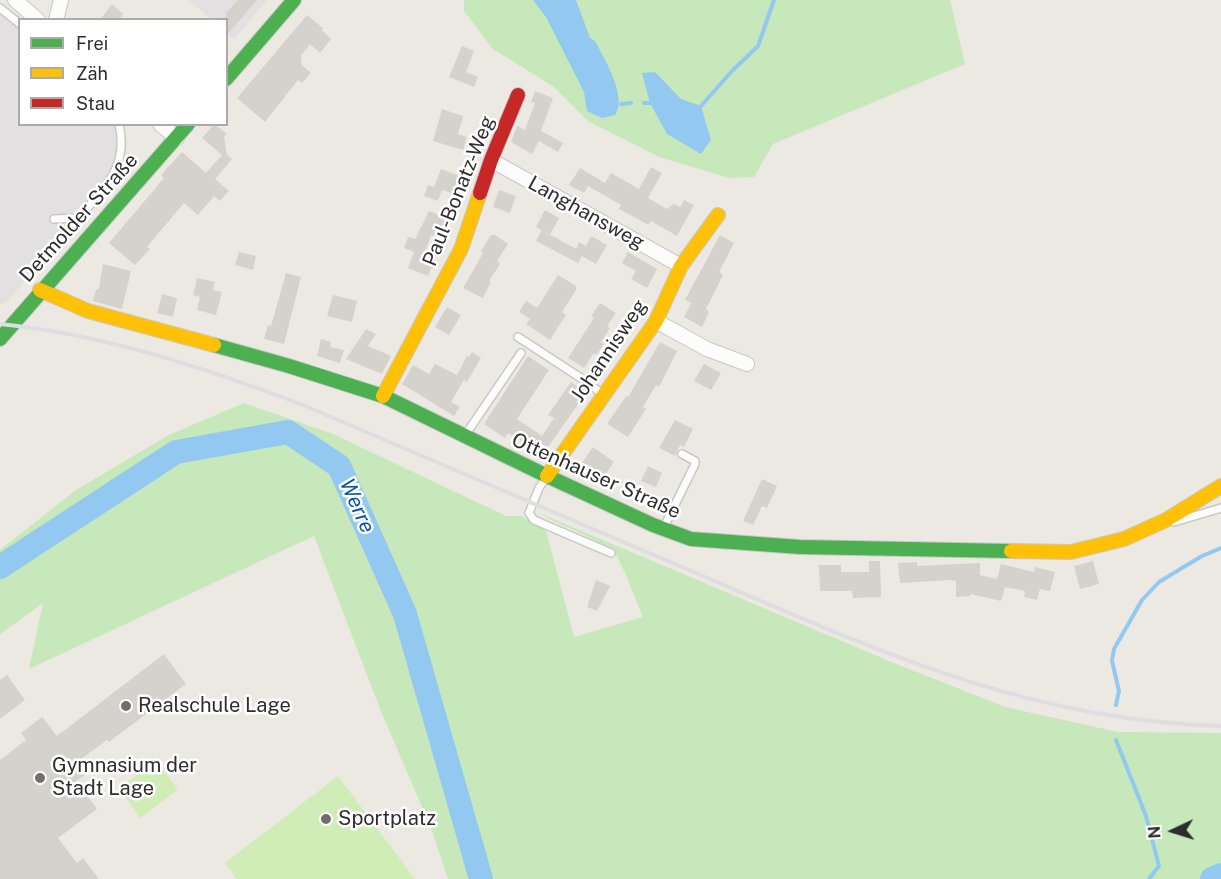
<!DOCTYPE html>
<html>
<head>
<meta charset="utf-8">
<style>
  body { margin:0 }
  #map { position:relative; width:1221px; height:879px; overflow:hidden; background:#ece9e2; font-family:"Public Sans",sans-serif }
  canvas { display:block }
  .legend { position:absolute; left:18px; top:18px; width:210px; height:108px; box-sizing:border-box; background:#fff; border:2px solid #ababab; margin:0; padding:8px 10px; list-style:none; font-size:18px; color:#2d2d2d }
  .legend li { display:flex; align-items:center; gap:12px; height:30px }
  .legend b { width:30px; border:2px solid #ababab }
  .north { position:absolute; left:1143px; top:801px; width:60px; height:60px; -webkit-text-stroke:4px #fff; paint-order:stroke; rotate:266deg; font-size:16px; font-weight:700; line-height:24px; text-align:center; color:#2d2d2d }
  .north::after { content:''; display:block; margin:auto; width:21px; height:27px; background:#2d2d2d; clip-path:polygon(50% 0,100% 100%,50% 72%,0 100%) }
</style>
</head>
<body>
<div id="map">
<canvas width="1221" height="879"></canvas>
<ul class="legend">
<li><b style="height:8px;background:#4caf50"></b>Frei</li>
<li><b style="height:8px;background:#ffc107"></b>Zäh</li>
<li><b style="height:8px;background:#c62828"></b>Stau</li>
</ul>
<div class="north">N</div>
</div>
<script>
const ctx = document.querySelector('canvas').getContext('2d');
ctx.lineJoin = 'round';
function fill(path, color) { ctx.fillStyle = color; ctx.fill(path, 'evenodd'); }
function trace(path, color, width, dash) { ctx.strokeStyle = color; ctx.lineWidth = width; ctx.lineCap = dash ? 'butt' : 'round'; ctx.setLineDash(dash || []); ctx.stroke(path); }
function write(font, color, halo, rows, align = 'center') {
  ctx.font = font + ' "Public Sans",sans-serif'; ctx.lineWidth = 5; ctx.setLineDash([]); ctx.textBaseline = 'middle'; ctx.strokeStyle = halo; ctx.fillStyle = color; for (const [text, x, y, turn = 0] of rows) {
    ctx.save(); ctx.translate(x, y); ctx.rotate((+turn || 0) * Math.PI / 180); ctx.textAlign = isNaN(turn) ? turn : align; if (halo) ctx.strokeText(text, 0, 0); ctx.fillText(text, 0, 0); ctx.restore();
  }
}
fill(new Path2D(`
  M188 0H267L234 40 227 33 226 20 211 19Z
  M0 4 19 20 20 124H124L125 128 123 165 117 181 5 303 0 304Z`), '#e3e0e1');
fill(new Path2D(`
  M464 0H950L965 64 773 144 754 177 730 178 659 157 589 122 554 87 493 49 464 11Z
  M244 403 333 434 506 516H521L546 531 574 637 643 617C638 606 621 559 614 553 599 538 560 526 539 513L889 661 1005 707 1118 732 1221 733V879H448L431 828 380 709 314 536 29 669 43 603 0 634V550L76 490 169 435Z`), '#c6e8ba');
fill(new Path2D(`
  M157 761 178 790 140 818 119 788Z
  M338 776 415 879H237L225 863Z`), '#d0ecb7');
fill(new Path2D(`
  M533 0H576L590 38 595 41C604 59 628 96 615 115L602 118 587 111 584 92 546 17Z
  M655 72 681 99 701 106 711 140 701 154 667 134 650 103 642 73Z`), '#93c8f0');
trace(new Path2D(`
  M644 103H650
  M621 104 631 103
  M701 106 732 71 758 46 774 0
  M1116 705 1119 691 1112 661 1114 649 1142 600 1159 582 1202 556 1221 548
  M1116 740 1146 816 1159 866 1149 879`), '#93c8f0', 4);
trace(new Path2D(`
  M0 567 176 452 288 432 339 466 405 614 481 879
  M1212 879 1221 875`), '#93c8f0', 24);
fill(new Path2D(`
  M238 0H257L226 36V13Z
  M112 4 123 14 119 20H100Z
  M307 15 323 28 322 30 331 39 320 53 310 44 301 55 302 65 311 73 302 83 298 80 265 122 237 98Z
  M462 46 474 51 466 72 478 77 474 87 449 77Z
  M535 91 553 98 541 131 563 143 558 152 539 141 532 154 511 142 517 126 525 130 535 103 531 102Z
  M442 109 463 116 458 134 467 137 463 150 433 141Z
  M214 124 227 134 224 137 227 155 232 159 215 179 229 191 220 201 214 196 198 215 184 203 147 247 150 249 135 265 109 243 164 178 161 175 182 152 206 173 222 155 202 138Z
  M651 167 662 173 648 198 667 209 674 204 680 207 684 200 694 205 677 236 651 221 649 225 619 209 621 205 588 186 584 193 569 185 580 168 605 183 611 173 639 189Z
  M441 169 462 177 456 195 434 187Z
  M428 185 442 190 438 201 424 196Z
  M499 190 516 196 510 213 493 207Z
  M545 210 559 218 550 235 536 227Z
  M429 211 449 219 442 239 431 235 424 255 435 259 428 276 408 268 414 252 404 248 408 237 415 239Z
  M542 230 576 249 579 242 586 246 591 236 607 245 596 264 582 256 578 263 536 241Z
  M491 235H495L508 244 497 261 500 264 489 281 491 282 483 298 463 288 483 253 481 251Z
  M720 235 734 243 719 272 723 275 706 309 709 312 702 327 684 317 691 303 685 300Z
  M239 252 256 256 253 270 235 265Z
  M628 252 657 269 647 288 631 279 636 271 622 263Z
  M103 264 131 271 122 309 93 301 96 290 99 288Z
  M286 273 301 277 284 344 264 339 268 325 271 326Z
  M558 275 576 286V290L562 312 566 315 550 340 526 324 530 319 519 312 526 301 537 308Z
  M197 278 215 282 213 290 222 292 216 315 197 310 200 297 193 295Z
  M162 294 177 298 173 317 157 313Z
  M333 295 357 301 352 322 327 316Z
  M600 303 616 313 607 326 610 328 601 342 604 344 597 354H593L584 368 568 358 594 318 591 316Z
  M447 307 461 315 449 335 435 327Z
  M366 329 376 334 368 346 391 356 382 374 346 359Z
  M321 339 331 342 330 347 344 350 340 363 317 356Z
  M660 342 677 351 659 387 656 385 643 407 646 409 628 437 607 424 626 396 628 397Z
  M472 352 481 358 467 382 464 380 451 402 460 407 454 416 402 384 413 365 429 374 435 364 457 375 467 356 469 357Z
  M528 356 549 370 517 419 542 436 554 418 548 415 571 382 586 393 548 447 542 444 537 451 508 433 505 438 484 424Z
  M704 364 721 373 711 390 694 381Z
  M675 420 693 429 684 447 680 445 675 456 659 448Z
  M593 447 614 462 603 478 582 463Z
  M648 466 662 473 656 487 641 481Z
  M762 479 777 486 767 508 762 506 753 525 743 521Z
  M869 561H880L881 597 853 598 852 591H820L819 565H841V572H869Z
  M1093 561 1099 584 1080 589 1074 566Z
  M917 562V566L980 563V575L997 579 1001 564 1034 572 1035 567 1055 572 1050 591 1040 589 1037 600 1024 597 1025 591 1005 587 1001 601 970 594V596L956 597V581L951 580 900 583 898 563Z
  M596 580 610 586 597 611 587 607Z
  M164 654 186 684 109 742 107 740 77 762 86 774 76 781 97 809 58 838 77 863 83 858 99 879H0V760L26 740 21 733 42 717 57 736Z
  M7 675 25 700 0 719V680Z`), '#d5d2cd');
const lane = new Path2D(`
  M0 8 20 24
  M54 219 79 218C104 187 129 168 119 124
  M518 337 590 384 603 395
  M466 434 521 353
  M547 476 539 488 529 513 534 520 611 553
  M1174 522 1221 508
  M664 527 695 464V461L682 454`);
const street = new Path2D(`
  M15 0 38 20
  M56 20 61 0
  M160 124 177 138
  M491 160 681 266
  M656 321 707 349 747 364`);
const fast = new Path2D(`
  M226 79 294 0
  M0 339 188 124
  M214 345 289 366 383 396 547 476 653 525 691 539 800 547 1011 551`);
const slow = new Path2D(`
  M40 290 88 311 214 345
  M383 396 461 249 480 193
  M547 476 656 321 681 266 718 215
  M1011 551 1071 552 1124 539 1166 520 1221 486`);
const jam = new Path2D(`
  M480 193 491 160 518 95`);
trace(lane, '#c9c8c7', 10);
trace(street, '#c9c8c7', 16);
trace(fast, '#c9c8c7', 16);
trace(slow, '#c9c8c7', 16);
trace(jam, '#c9c8c7', 16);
trace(lane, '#fcfcfb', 7);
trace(street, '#fcfcfb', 14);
trace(fast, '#4caf50', 14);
trace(slow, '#ffc107', 14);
trace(jam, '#c62828', 14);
trace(new Path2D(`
  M0 324C107 335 202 367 303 405 434 461 565 517 696 573 871 648 1027 721 1221 726`), '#dedee0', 4);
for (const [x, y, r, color] of [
  [126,706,6,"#706f6c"],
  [40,778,6,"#706f6c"],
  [326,819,6,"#706f6c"]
]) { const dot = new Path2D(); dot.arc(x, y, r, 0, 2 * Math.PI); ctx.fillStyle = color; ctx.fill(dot); trace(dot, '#fff', 2); }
write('20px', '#2d2d2d', '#fff', [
  ["Paul-Bonatz-Weg",459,191,-68],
  ["Langhansweg",586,213,29],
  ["Detmolder Straße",79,218,-48],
  ["Johannisweg",609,351,-56],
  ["Ottenhauser Straße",596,476,24]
]);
write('20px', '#2d2d2d', '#fff', [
  ["Realschule Lage",138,706],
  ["Gymnasium der",52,766],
  ["Stadt Lage",52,789],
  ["Sportplatz",338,819]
], 'left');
write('italic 21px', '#0655a8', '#fff', [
  ["Werre",357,506,66]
]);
</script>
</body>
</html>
